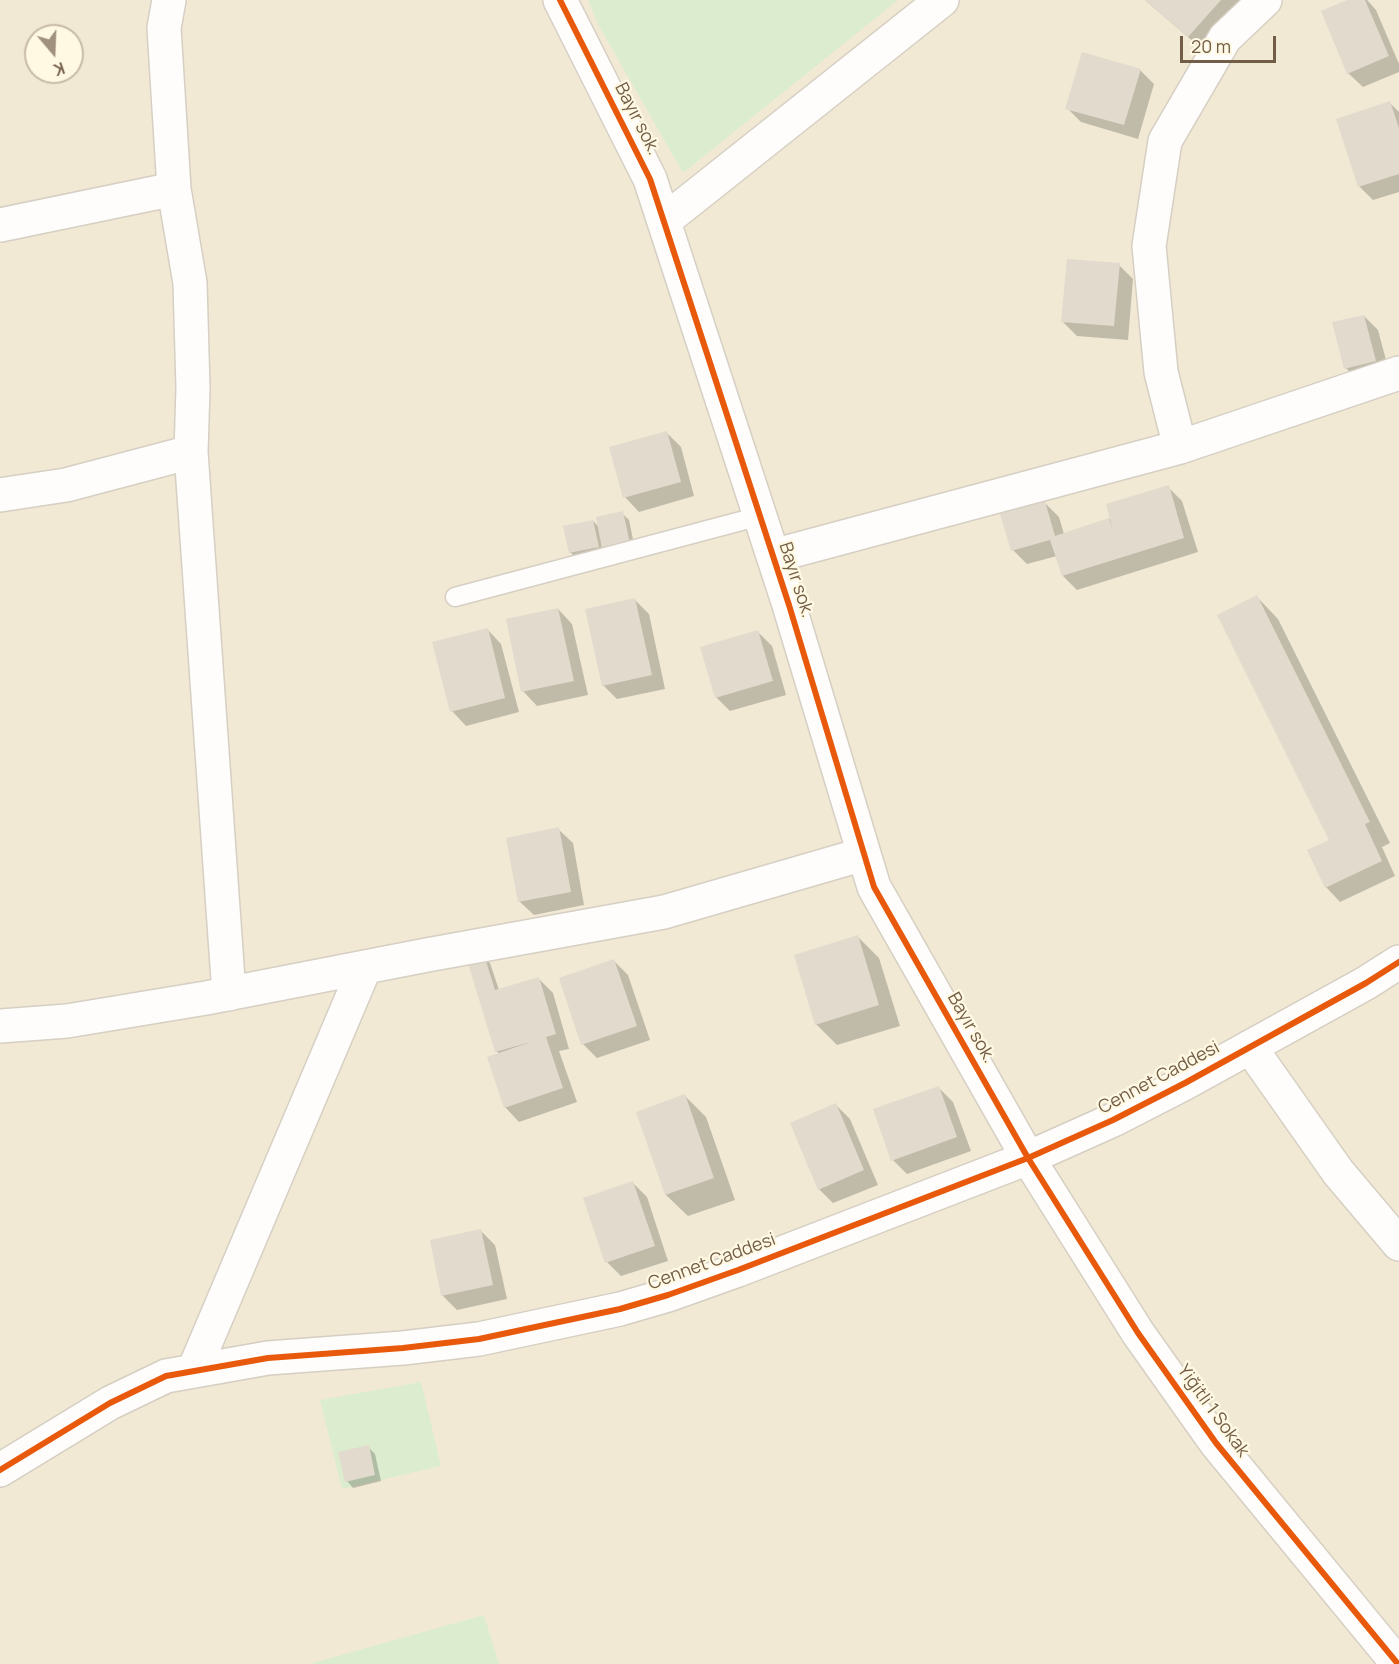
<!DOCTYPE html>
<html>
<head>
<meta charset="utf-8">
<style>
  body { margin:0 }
  #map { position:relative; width:1399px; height:1664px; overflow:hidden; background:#f5f2e5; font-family:Manrope,sans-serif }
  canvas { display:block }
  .north { position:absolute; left:24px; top:24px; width:60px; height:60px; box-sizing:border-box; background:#fff9e4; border:2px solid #c7bba5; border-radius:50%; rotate:161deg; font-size:16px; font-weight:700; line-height:24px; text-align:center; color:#725d46 }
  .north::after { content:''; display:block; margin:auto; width:21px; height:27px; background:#a0917e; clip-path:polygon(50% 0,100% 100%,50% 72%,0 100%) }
  .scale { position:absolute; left:1180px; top:36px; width:96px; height:27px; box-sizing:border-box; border:3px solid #725d46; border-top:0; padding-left:8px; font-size:18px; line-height:21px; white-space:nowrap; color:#725d46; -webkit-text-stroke:4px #fff9e4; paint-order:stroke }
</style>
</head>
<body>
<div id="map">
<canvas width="1399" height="1664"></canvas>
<div class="north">K</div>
<div class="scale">20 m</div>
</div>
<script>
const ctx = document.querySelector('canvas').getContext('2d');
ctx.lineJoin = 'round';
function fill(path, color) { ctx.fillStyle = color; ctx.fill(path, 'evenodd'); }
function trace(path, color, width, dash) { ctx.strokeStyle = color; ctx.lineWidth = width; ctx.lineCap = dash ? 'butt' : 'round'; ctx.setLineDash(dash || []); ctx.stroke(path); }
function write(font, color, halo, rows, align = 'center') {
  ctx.font = font + ' Manrope,sans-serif'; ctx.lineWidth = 4.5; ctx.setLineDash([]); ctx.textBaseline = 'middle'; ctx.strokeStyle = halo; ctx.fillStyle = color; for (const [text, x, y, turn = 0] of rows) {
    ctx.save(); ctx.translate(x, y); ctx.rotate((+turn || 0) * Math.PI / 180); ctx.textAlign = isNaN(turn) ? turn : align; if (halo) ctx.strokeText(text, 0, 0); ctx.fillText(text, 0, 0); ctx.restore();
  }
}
fill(new Path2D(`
  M0 0H1399V1664H0ZM36 36H72V72H36Z`), '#f1e9d4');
fill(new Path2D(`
  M588 0H898L683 173 599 26Z
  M421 1382 441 1466 342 1489 320 1400Z
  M484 1615 499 1664H309Z`), '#dcedcf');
fill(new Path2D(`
  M1145 0H1248L1203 50Z
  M1351 0H1367L1376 10 1399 64V72L1363 87 1348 73Z
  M1140 70 1154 84 1138 139 1081 122 1067 108Z
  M1390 103 1399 112V192L1373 200 1359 186Z
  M1119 265 1133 279 1128 340 1077 336 1063 322Z
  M1364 316 1378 330 1390 375 1360 383 1346 368Z
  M667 433 681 447 694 496 639 512 625 497Z
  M1168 487 1182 501 1198 552 1077 590 1063 576 1057 556 1027 564 1013 550 1044 502 1059 517 1064 534 1112 518Z
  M622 513 629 520 636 554 577 559 570 552 593 521 600 528Z
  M1257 597 1278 619 1390 843 1382 847 1395 876 1340 902 1326 887 1331 841Z
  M635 600 649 614 665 689 617 699 603 685Z
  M558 609 572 624 588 695 537 706 523 691Z
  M487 629 501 644 519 712 466 726 452 711Z
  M758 632 772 646 786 695 730 711 716 697Z
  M558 829 573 843 584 905 534 915 519 901Z
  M858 937 879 958 900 1026 837 1045 816 1024Z
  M484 957 490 963 499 990 539 979 553 993 569 1049 559 1051 577 1102 519 1122 505 1107 500 1054 496 1051Z
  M614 961 628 975 650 1040 597 1058 583 1044Z
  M939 1088 953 1102 971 1151 907 1174 893 1160Z
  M685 1096 706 1117 735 1200 688 1216 666 1195 638 1112Z
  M836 1105 850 1119 878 1185 833 1203 819 1189Z
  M633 1183 647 1197 668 1261 621 1276 607 1262Z
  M481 1231 495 1245 507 1299 457 1310 443 1296 431 1241Z
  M368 1447 375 1454 381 1481 353 1488 347 1481Z`), '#0003');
fill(new Path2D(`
  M1145 0H1221L1188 37Z
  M1347 0H1365L1389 56 1347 74 1321 11Z
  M1082 52 1141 69 1124 125 1065 109Z
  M1390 101 1399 128V174L1358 187 1336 119Z
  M1067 259 1120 263 1114 326 1061 322Z
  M1364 315 1376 361 1344 369 1332 322Z
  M667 431 681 482 623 498 609 447Z
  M1169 485 1184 538 1062 576 1050 540 1011 551 1000 514 1045 501 1055 536 1109 518 1113 531 1106 504Z
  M623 511 631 548 603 554 596 517Z
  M593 520 599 547 569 553 563 526Z
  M1257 595 1370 822 1365 824 1382 861 1325 888 1307 850 1329 840 1217 615Z
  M635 598 652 675 602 686 585 609Z
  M558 608 574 681 521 692 506 619Z
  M488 628 505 698 450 712 432 642Z
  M758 630 773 681 715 698 700 647Z
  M559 827 571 892 518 902 506 838Z
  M858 935 879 1005 815 1025 794 955Z
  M484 955 495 990 539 977 556 1034 546 1037 563 1088 504 1108 487 1057 531 1042 495 1052 467 960Z
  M614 959 637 1026 581 1045 559 978Z
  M939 1086 957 1137 891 1161 873 1109Z
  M685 1094 714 1178 665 1195 636 1112Z
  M836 1103 864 1170 818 1190 790 1123Z
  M633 1181 655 1246 605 1263 583 1198Z
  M481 1229 493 1285 441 1296 430 1240Z
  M369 1445 375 1475 345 1482 338 1452Z`), '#e1dacd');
const lane = new Path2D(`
  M455 597 760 516`);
const street = new Path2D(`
  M560 0 650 179 789 605 874 887 1028 1158 1138 1333 1216 1443 1398 1664
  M174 189 190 283 193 388 191 452 229 994
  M664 221 942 0
  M0 225 174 189 164 28 169 0
  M1180 447 1161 372 1149 246 1165 141 1225 38 1265 0
  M0 495 66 485 191 452
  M773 556 1180 447 1399 373
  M0 1026 67 1021 206 998 427 955 664 912 864 854
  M1250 1047 1338 1172 1399 1244
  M194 1370 365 967`);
const secondary = new Path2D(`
  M0 1470 110 1403 166 1376 268 1358 403 1348 479 1339 620 1309 668 1295 738 1270 1028 1158 1113 1120 1185 1083 1366 983 1399 962`);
trace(lane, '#d6cfc3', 21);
trace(street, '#d6cfc3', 36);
trace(secondary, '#d5cec2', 36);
trace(lane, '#fefdfb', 18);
trace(street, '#fefdfb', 33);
trace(secondary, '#fefdfb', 33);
trace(new Path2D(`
  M560 0 650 179 789 605 874 887 1028 1158 1138 1333 1216 1443 1398 1664
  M0 1470 110 1403 166 1376 268 1358 403 1348 479 1339 620 1309 668 1295 738 1270 1028 1158 1113 1120 1185 1083 1366 983 1399 962`), '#e8590c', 6);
write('18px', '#725d46', '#fff9e4', [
  ["Bayır sok.",637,119,63],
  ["Bayır sok.",796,580,72],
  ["Bayır sok.",971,1028,60],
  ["Cennet Caddesi",1159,1078,-28],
  ["Cennet Caddesi",712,1262,-20],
  ["Yiğitli 1 Sokak",1213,1411,54]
]);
</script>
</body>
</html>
